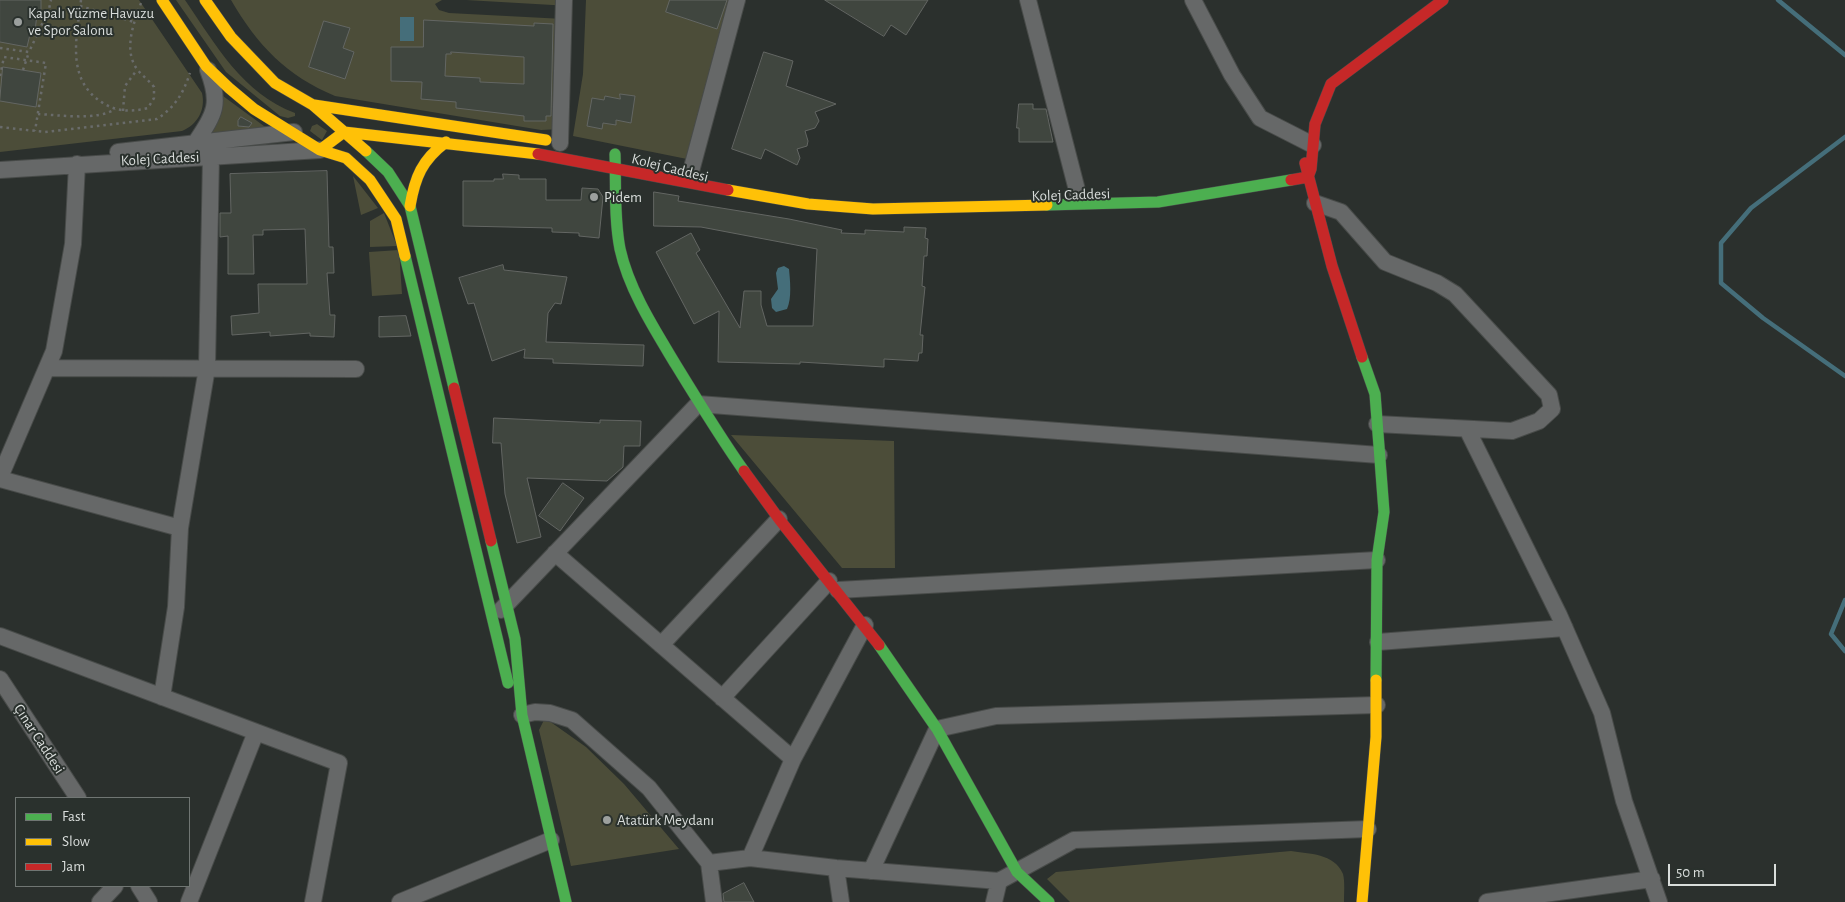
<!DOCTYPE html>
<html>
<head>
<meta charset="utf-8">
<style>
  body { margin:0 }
  #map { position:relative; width:1845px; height:902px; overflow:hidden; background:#2b302d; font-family:"Alegreya Sans",sans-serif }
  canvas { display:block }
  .legend { position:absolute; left:15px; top:797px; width:175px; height:90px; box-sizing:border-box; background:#2a312d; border:1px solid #707673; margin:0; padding:6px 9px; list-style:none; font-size:15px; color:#d9dddb }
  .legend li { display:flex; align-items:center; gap:10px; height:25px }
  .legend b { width:25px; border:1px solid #707673 }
  .scale { position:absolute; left:1668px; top:864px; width:108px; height:22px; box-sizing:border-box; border:2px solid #d9dddb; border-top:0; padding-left:6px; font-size:15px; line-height:18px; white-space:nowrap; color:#d9dddb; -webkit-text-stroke:4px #2a312d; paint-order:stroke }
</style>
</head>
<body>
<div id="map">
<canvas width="1845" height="902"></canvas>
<ul class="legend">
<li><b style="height:6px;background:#4caf50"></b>Fast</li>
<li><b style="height:6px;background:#ffc107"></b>Slow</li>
<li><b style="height:6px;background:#c62828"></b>Jam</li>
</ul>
<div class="scale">50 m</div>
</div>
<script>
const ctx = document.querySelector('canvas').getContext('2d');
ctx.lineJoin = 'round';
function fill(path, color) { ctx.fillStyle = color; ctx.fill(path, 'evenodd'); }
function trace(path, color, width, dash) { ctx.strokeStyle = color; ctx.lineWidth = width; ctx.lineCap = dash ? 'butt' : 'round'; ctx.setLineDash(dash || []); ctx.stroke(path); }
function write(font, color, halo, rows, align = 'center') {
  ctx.font = font + ' "Alegreya Sans",sans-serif'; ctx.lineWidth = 4; ctx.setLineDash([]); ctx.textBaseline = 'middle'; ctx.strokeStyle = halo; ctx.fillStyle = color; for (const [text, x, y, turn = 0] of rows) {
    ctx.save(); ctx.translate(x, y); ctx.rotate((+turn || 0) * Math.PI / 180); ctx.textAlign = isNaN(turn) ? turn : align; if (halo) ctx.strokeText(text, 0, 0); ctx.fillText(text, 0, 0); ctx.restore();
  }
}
fill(new Path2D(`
  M0 0H139L202 93C206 110 197 125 182 131L0 152Z
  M176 0H185C216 45 242 93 295 113V116L288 118 280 116 226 72Z
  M231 0H442L435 4 439 10 449 13 564 19 561 129 541 130 335 96C287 76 257 45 231 0Z
  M466 0H573L570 6Z
  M586 0H733L687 159 573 136 583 74Z
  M223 96 268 129 211 135 221 115Z
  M317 124 327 131 322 140 310 131 312 126Z
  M353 176 378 208 361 215Z
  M384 213 397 246 370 247V221Z
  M399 250 402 294 372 296 369 252Z
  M731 435 894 441 895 568H842Z
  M545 718 586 747 624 784 679 849 571 866 539 730Z
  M1291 851C1309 854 1334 853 1343 874 1345 881 1344 894 1344 902H1070L1047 879 1056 872Z`), '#4c4d39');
fill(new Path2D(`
  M400 17H414V41H400Z
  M784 266 789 269C790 280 792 298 787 309L776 312 772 308 771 299 778 289 776 273 778 268Z`), '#456e7a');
trace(new Path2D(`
  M1778 0 1845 55
  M1845 137 1751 208 1721 243V283L1763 318 1845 376
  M1845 600 1831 634 1845 651`), '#456e7a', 4.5);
const building = new Path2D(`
  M0 0H41V15L37 14 35 31 31 30 27 47 0 42Z
  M670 0H727L717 29 666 12Z
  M825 0H928L906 35 891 25 884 36Z
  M424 20 534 26V23L553 24 551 116H546V121H524V116L456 108V102L421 99 422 82 391 81V47H423ZM451 52 524 57V84L480 82V78L445 76 446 54H451Z
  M324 21 350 28 343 48 354 52 345 79 309 67Z
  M764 52 793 61 786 86 836 104 815 112 819 121 815 128 805 131 808 141 807 146 797 149 800 158 797 165 765 149 761 159 732 149Z
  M3 67 41 73 36 107 0 101Z
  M620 94 635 96 631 123 616 120V125L603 123 602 129 587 126 592 98 604 100 605 96 620 99Z
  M1019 104H1033V109H1046L1053 142H1019V128H1017Z
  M241 117 252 123 249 127 238 126V121Z
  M327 171 329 247H333L334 273H327L330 315H335L334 337 310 336V333L270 336V332L232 335 231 316 259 313 258 284H307L305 229 263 230V235H253L254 274H228V236L220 237V213H231L230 174Z
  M503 174 519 175V179H546V200H581L582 188 598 189 603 197 599 238 579 236V233L552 232V228L463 226V181H494V179H503Z
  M654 192 679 196 678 201 789 219 842 230 841 233 865 234V230L904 232V227L926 228 925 238 928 239 927 256H924L922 286 925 287 920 335H923L922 353H919L918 361 884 359V367L800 362V364L718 362 719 311 694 324 656 252 691 233 700 250 696 253 740 328 744 291H761V305L767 326H813L817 249 701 227 654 226Z
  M503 265 504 270 567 277 561 304 555 303 548 313 546 342 644 345 643 366 553 363V359L524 358 525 349 492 361 474 303 468 304 459 278Z
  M406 316 411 336 379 337V317Z
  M494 418 600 423V420L641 421 640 446H624L623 467 607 481 527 478 541 537 517 543 505 494 501 443H493Z
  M563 483 584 498 560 531 539 516Z
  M744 883 754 902H724L723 894Z`);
fill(building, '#40463f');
trace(building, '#636663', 1);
const street = new Path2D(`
  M1028 0 1078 194
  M1193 0 1232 75 1260 118 1313 145
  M196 142C215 113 221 104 208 70
  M560 143 564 0
  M118 152 294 132
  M0 170 320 150
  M690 175 737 0
  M1315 203 1341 212 1385 262 1437 283 1455 294 1549 395 1552 409 1539 421 1512 431 1377 424
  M47 368 356 369
  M1467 429 1559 615 1602 713 1624 801 1659 902
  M0 477 54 351 73 244 77 164
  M0 479 180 528
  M555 553 793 759
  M838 590 1377 560
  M501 610 698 404 1379 455
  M0 636 256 732 189 902
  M1378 642 1565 628
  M661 645 779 519
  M0 679 78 798
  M162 697 176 607 180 528 207 368 211 156
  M722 698 829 581
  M522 715 535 712 550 713 572 720 649 788 709 863 714 902
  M256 732 339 763 313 902
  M750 858 793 759 865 625
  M709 863 750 858 836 868 999 881 1074 840 1368 829
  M836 868 841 902
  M871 871 937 729 996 716 1377 705
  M139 886 149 902
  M100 902 115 886
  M400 902 551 840
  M994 902 999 881
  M1487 902 1652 879`);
const fast = new Path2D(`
  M366 151 388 172 410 206 454 388
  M615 154C616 185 614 218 620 249 629 290 655 330 676 365 698 401 720 437 744 471
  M1047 205 1158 202 1291 180
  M405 256 508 683
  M1362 357 1375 394 1384 512 1377 560 1376 680
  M491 541 515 639 522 715 566 902
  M879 645 937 729 1017 872 1049 902`);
const slow = new Path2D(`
  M162 0 206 66 229 88 254 109 320 150 346 158 370 180 396 219 405 256
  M205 0 231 37 275 83 313 105 366 151
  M314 105 546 140
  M320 150 344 132 538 154
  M728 190 808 204 873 209 1047 205
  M410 206C415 177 422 160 446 142
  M1362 902 1376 737V680`);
const jam = new Path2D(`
  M538 154 728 190
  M1305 163 1332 266 1362 357
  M1291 180 1308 177 1311 169 1315 124 1331 84 1443 0
  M454 388 491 541
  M744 471 779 519 879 645`);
trace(street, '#484b49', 18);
trace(fast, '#484b49', 12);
trace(slow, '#484b49', 12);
trace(jam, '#484b49', 12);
trace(new Path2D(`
  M81 0C77 36 65 80 103 103 117 112 132 112 148 108L154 98V87C149 80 142 76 137 69 123 50 134 22 141 3
  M80 6 134 22
  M0 48 29 52 49 9 51 0
  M23 70 29 52
  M0 76 4 57 46 63 35 131
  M123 111 125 86 137 70
  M38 114C58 115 98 121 115 109
  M0 127 45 132 157 119C175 107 183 94 190 73`), '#696b6a', 2.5, [2.5, 4]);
trace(street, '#666868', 16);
trace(fast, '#4caf50', 11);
trace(slow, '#ffc107', 11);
trace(jam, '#c62828', 11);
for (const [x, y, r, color] of [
  [18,22,5,"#9ca09e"],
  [594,197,5,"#9ca09e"],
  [607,820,5,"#9ca09e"]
]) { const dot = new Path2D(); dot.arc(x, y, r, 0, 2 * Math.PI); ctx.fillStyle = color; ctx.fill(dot); trace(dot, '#2a312d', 2); }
write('15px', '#d9dddb', '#2a312d', [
  ["Kapalı Yüzme Havuzu",28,13],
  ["ve Spor Salonu",28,30],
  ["Pidem",604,197],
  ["Atatürk Meydanı",617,820]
], 'left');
write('15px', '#d9dddb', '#2a312d', [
  ["Kolej Caddesi",160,159,-3],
  ["Kolej Caddesi",670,168,14],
  ["Kolej Caddesi",1071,195,-2],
  ["Çınar Caddesi",39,739,57]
]);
</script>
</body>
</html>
